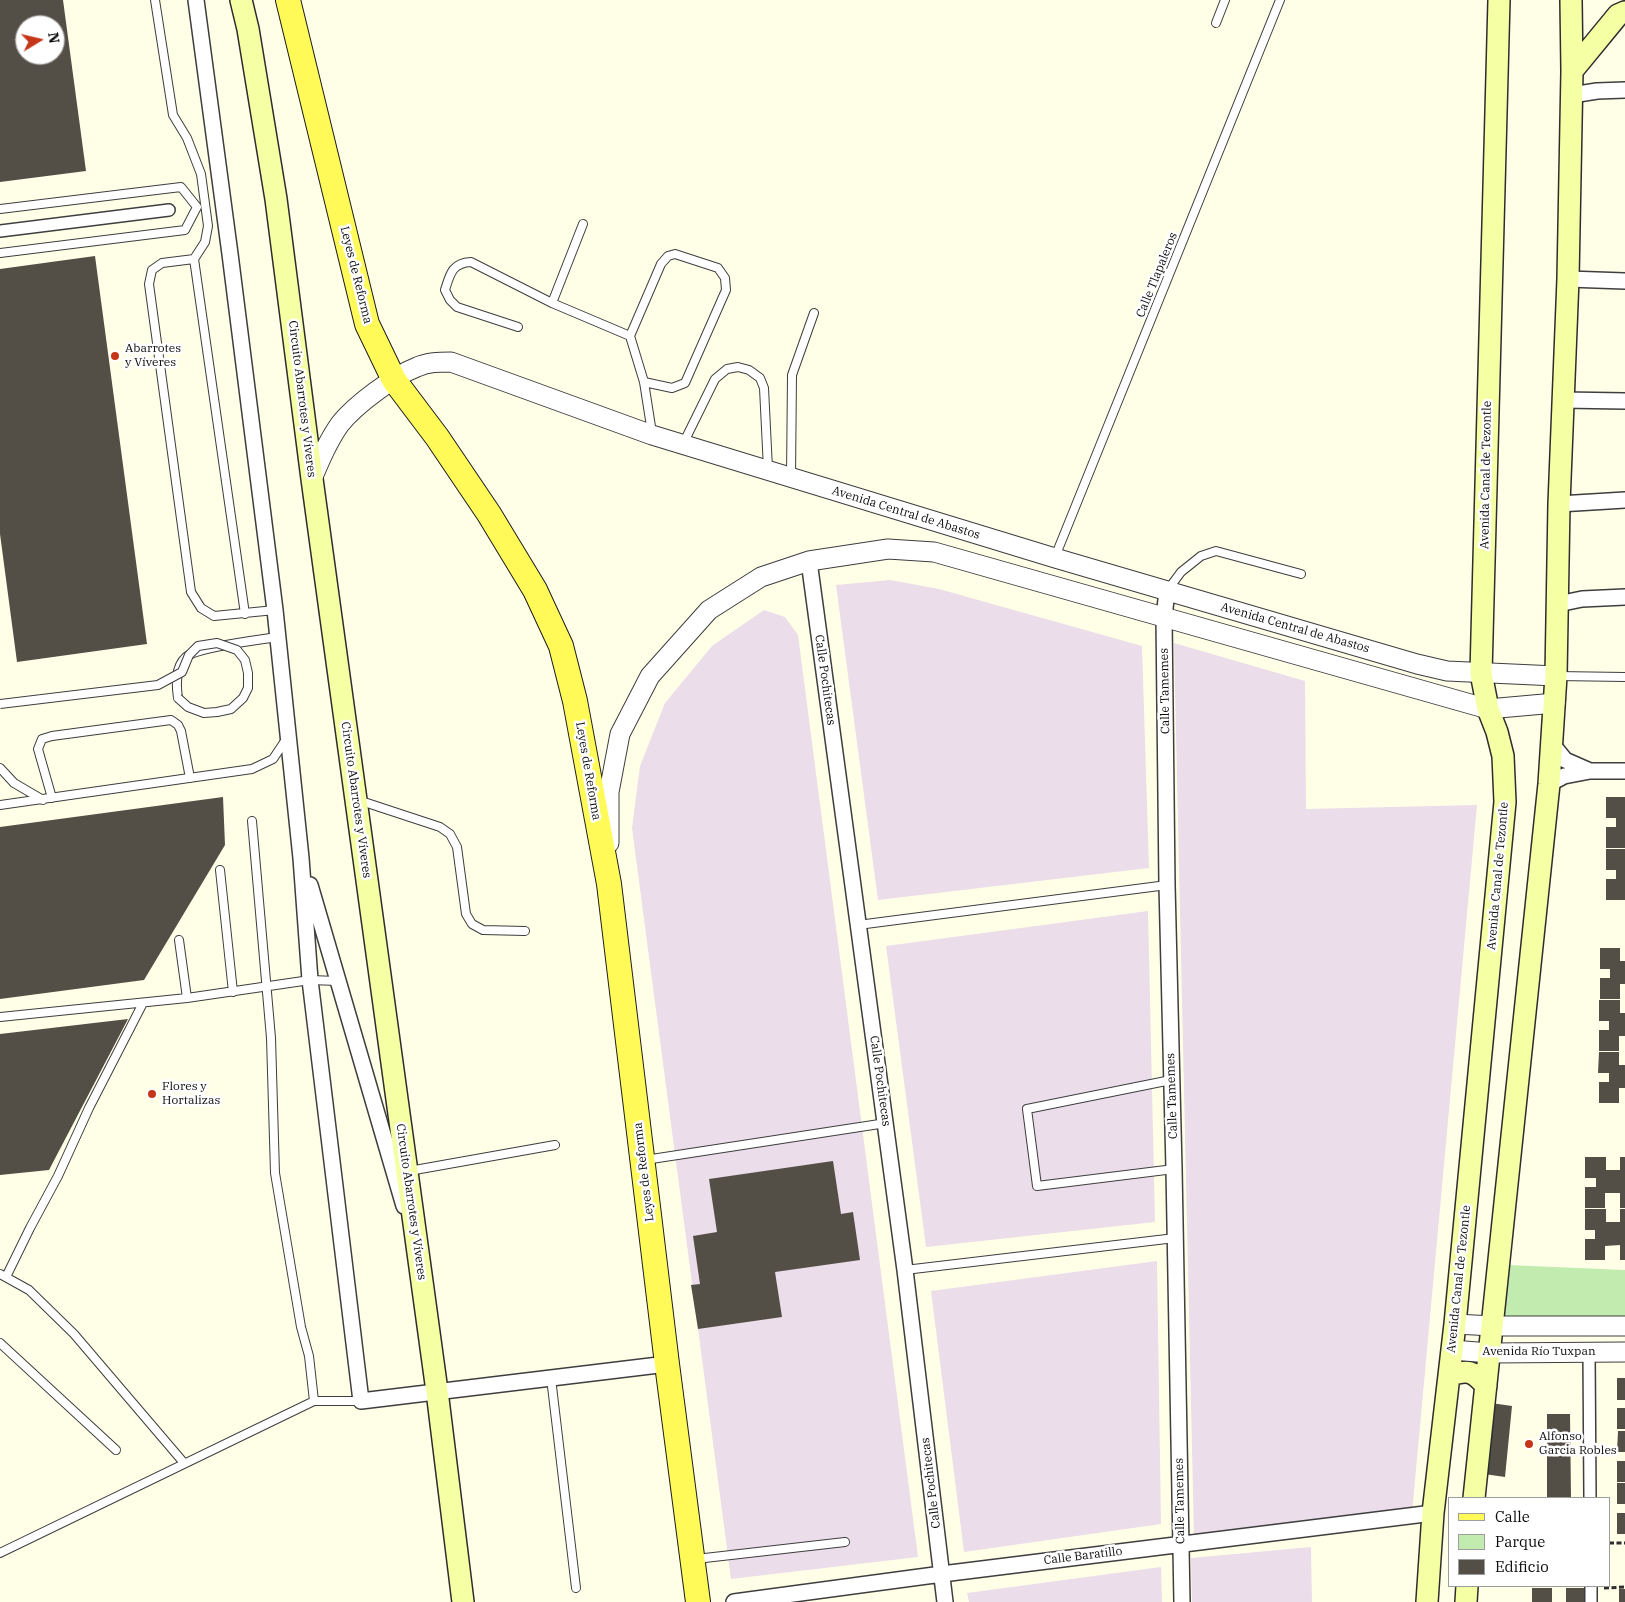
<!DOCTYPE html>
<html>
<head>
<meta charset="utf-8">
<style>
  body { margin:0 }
  #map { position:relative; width:1625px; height:1602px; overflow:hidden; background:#ffffe8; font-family:"IBM Plex Serif",serif }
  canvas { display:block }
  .legend { position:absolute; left:1448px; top:1497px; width:162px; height:90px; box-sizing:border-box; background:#fff; border:1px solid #9d9d9d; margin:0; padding:6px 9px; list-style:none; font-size:15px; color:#0b0b0b }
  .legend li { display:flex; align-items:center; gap:10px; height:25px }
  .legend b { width:25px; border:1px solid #9d9d9d }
  .north { position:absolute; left:15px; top:15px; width:50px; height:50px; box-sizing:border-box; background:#fff; border:1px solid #9d9d9d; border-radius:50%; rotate:81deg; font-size:14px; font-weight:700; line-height:20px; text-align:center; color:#0b0b0b }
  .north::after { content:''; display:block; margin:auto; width:18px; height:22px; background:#c53518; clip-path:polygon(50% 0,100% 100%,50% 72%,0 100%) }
</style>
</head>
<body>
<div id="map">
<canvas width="1625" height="1602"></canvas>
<ul class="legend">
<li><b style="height:6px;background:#fffa58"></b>Calle</li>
<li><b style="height:14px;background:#c2ecaf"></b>Parque</li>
<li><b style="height:14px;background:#544f46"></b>Edificio</li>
</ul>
<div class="north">N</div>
</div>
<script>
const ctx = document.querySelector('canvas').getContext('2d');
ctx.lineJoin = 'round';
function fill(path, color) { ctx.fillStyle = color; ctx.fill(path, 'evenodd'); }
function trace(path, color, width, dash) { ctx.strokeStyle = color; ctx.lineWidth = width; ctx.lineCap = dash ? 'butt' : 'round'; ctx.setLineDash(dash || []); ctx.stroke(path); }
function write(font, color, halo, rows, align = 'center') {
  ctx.font = font + ' "IBM Plex Serif",serif'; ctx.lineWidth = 5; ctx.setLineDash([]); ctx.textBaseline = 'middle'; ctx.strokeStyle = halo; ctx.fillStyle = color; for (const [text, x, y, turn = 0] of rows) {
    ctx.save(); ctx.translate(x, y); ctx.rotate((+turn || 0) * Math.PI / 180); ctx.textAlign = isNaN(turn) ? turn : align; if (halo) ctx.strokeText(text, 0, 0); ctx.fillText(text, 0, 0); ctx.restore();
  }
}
fill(new Path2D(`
  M890 580 939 589 1142 646 1149 868 878 900 836 585Z
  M764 610 785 617 798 635 918 1557 731 1579 632 828 640 766 665 703 712 646Z
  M1174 643 1305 681 1306 809 1477 805 1412 1513 1194 1538Z
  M1148 911 1155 1222 926 1247 886 946Z
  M1157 1261 1161 1524 964 1552 931 1291Z
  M1311 1547 1312 1602H1192L1191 1558Z
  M1161 1567 1162 1602H969L967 1593Z`), '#ebdde9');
fill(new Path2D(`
  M1507 1265 1625 1270V1321L1501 1322Z`), '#c2ecaf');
fill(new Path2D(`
  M0 0H63L86 171 0 182ZM25 25H55V55H25Z
  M95 256 147 644 17 662 0 534V269Z
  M223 797 225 845 144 980 0 999V827Z
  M1606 797H1625V848H1606V827H1616V818H1606Z
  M1606 849H1625V900H1606V879H1616V870H1606Z
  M1600 948H1620V961H1625V984H1620V999H1600V978H1610V969H1600Z
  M1599 1000H1620V1013H1625V1036H1619V1051H1599V1030H1609V1021H1599Z
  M128 1019 49 1170 0 1175V1034Z
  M1599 1052H1619V1065H1625V1088H1619V1103H1599V1082H1609V1073H1598Z
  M1585 1157H1606V1170H1620V1157H1625V1208H1620V1193H1605V1208H1585V1187H1596V1178H1585Z
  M833 1161 841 1214 853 1212 860 1260 775 1272 782 1317 698 1329 691 1285 700 1284 693 1236 717 1232 709 1179Z
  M1585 1209H1606V1222H1620V1209H1625V1260H1620V1245L1605 1246V1260H1585V1239H1595V1230H1585Z
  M1617 1378H1625V1400H1617Z
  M1491 1403 1512 1406 1505 1477 1484 1474Z
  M1617 1408H1625V1429H1617Z
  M1547 1414H1570L1571 1498H1547Z
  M1618 1431H1625V1452H1617Z
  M1617 1461H1625V1482H1617Z
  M1617 1483H1625V1504H1617Z
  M1617 1513H1625V1534H1617Z
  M1532 1588H1552V1602H1532Z
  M1566 1588H1587V1602H1566Z
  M1619 1589H1625V1602H1619Z`), '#544f46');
const service = new Path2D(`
  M155 0 173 115 187 138 201 174 208 226 205 242 194 259 162 263 152 270 149 284 191 592 201 608 214 616 275 610
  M1216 23 1225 0
  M0 209 181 187 197 207 185 230 0 253
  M194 259 245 614
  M552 303 583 224
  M518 327 457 307 450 300 445 290C450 274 452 263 471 262L552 303 630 336 644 382 652 433
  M630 336 661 264 668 256 675 254 718 268 725 278 726 290 685 383 672 388 644 382
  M683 444 715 379 727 369 738 367 749 370 760 378 764 388 768 469
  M791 477 792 375 814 313
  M1055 557 1280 0
  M1167 591 1181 572 1201 556 1216 551 1301 574
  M1557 676 1625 677
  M178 698C176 684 175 667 186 657 197 647 260 640 277 637
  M0 768 14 783 43 800
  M52 798 38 749 42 739 52 736 171 720 178 725 181 731 190 778
  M358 800 440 827 450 834 457 847 466 914 472 924 483 930 525 931
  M0 805 252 769 273 759 287 738
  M252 821 271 1038 275 1173 301 1327 309 1356 314 1401
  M220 870 233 992
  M858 925 1167 885
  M179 940 187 998
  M0 1017 187 998 310 980 338 981
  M1171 1080 1027 1109 1037 1186 1174 1169
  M645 1160 886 1123
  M409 1171 555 1145
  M905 1270 1175 1238
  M0 1274 29 1290 74 1334 184 1463
  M6 1277 30 1228 58 1176 89 1108 143 1003
  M0 1343 116 1450
  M551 1378 576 1588
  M0 1553 314 1401H361
  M696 1559 845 1542`);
const pedestrian = new Path2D(`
  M0 231 169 210
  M1589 1352 1590 1498
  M1591 1586V1602`);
const minor = new Path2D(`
  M196 0 230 254 275 610 301 858 310 980 361 1401 667 1364
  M1572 95 1597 91 1625 90
  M1568 279 1625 281
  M1563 400 1625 401
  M1559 504 1625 500
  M809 561 905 1270 945 1602
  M1167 591 1164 617 1167 885 1174 1169 1182 1602
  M1558 604 1582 599 1625 597
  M1552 744 1565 760 1590 771
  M1549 784 1564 776 1590 771H1625
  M310 885 404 1206
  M734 1602 942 1574 1433 1513`);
const tertiary = new Path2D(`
  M312 479C320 460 328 441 340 424 355 405 394 376 417 367 428 362 439 362 451 362L652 435 1055 558 1417 664 1447 671 1556 676
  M609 843V792L620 734 650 676 709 610 761 577 809 561 888 549 934 552 1488 709 1555 703
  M1455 1324 1493 1326H1625
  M1452 1350 1490 1353 1625 1352`);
const secondary = new Path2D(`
  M241 0 248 29 276 199 312 479 437 1391 463 1602
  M1572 71 1618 15 1625 12
  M1449 1375C1468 1370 1473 1370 1486 1386
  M1474 1498 1549 784 1556 676 1559 504 1568 279 1572 71 1571 0
  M1427 1602 1433 1513 1455 1324 1505 802 1503 756 1497 732 1488 709 1481 673 1499 0
  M1466 1602 1467 1586`);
const primary = new Path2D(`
  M288 0 367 324 394 380 437 437 489 514 535 590 561 646 575 701 609 884 667 1364 698 1602`);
trace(service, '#3e3e3e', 10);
trace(pedestrian, '#3e3e3e', 14);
trace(minor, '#3e3e3e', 18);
trace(tertiary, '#3e3e3e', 21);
trace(secondary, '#2d2d2d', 24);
trace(primary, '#1c1c1c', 26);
trace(new Path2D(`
  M1609 1543H1625
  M1604 1588 1625 1587`), '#2d2d2d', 3, [5, 2.5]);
trace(service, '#fff', 8);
trace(pedestrian, '#fff', 11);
trace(minor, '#fff', 15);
trace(tertiary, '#fff', 19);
trace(secondary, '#f5ffa3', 21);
trace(primary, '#fffa58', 24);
const serviceBridge = new Path2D(`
  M0 704 158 685 182 672 189 655 198 646 217 643 237 650 245 660 248 673V688L243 698 231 709 217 712 204 713 188 707 178 698`);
trace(serviceBridge, '#3e3e3e', 10, []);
trace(serviceBridge, '#fff', 8);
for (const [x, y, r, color] of [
  [115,356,5,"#c53518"],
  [152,1094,5,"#c53518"],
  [1529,1444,5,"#c53518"]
]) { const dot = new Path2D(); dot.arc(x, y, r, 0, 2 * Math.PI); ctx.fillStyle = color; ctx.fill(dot); trace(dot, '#fff', 2); }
write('12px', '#0b0b0b', '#fff', [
  ["Leyes de Reforma",356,275,76],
  ["Calle Tlapaleros",1157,275,-68],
  ["Circuito Abarrotes y Víveres",302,399,83],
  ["Avenida Canal de Tezontle",1486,475,-89],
  ["Avenida Central de Abastos",906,513,17],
  ["Avenida Central de Abastos",1295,628,16],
  ["Calle Pochitecas",825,680,82],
  ["Calle Tamemes",1165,691,-91],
  ["Leyes de Reforma",588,771,80],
  ["Circuito Abarrotes y Víveres",356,800,82],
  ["Avenida Canal de Tezontle",1498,876,-85],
  ["Calle Pochitecas",880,1081,82],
  ["Calle Tamemes",1172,1096,-92],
  ["Leyes de Reforma",644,1172,-97],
  ["Circuito Abarrotes y Víveres",411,1202,82],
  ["Avenida Canal de Tezontle",1459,1279,-84],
  ["Avenida Río Tuxpan",1539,1352],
  ["Calle Pochitecas",931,1483,-97],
  ["Calle Tamemes",1180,1501,-91],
  ["Calle Baratillo",1083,1556,-7]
]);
write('12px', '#0b0b0b', '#fff', [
  ["Abarrotes",125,349],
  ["y Víveres",125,363],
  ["Flores y",162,1087],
  ["Hortalizas",162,1101],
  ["Alfonso",1539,1437],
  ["Garcia Robles",1539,1451]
], 'left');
</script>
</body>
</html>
